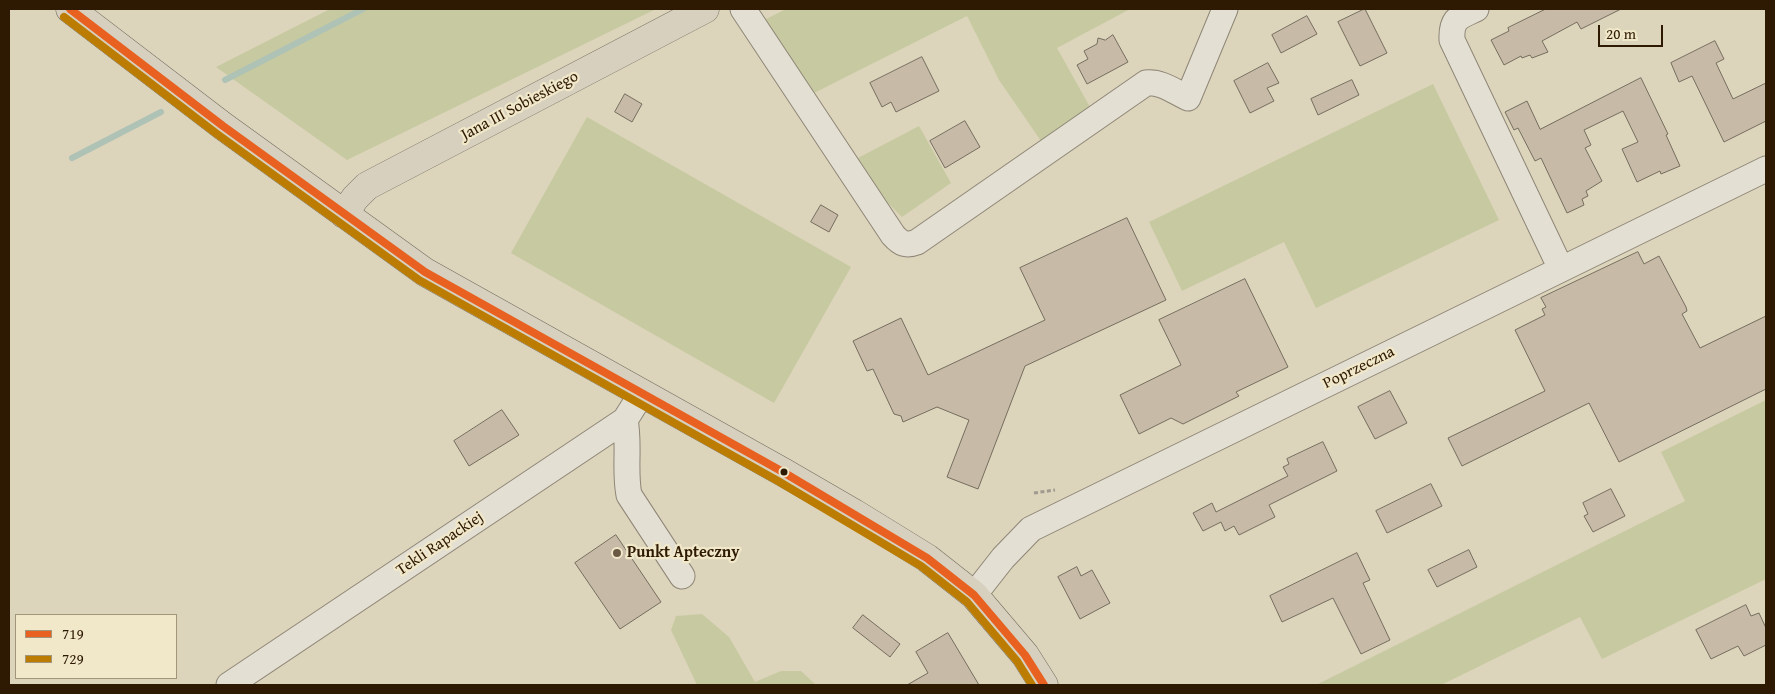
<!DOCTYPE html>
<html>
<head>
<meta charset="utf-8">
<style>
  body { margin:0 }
  #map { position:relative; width:1775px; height:694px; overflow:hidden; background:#dcd4bb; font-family:"Gentium Book Plus",serif }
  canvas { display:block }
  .frame { position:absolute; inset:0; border:10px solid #2e1903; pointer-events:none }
  .legend { position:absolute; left:15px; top:614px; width:162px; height:65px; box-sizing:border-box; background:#f1e8ca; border:1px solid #a3957a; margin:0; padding:6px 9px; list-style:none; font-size:15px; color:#2e1903 }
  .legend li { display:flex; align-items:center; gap:10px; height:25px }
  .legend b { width:25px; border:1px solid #a3957a }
  .scale { position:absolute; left:1598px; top:25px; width:65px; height:22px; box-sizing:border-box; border:2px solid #2e1903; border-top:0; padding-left:6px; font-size:15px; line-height:18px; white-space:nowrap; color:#2e1903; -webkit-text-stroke:4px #f1e8ca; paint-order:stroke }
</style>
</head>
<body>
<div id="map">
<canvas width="1775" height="694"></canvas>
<div class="frame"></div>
<ul class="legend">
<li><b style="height:6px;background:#e86120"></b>719</li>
<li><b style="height:6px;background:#bb7c01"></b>729</li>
</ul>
<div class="scale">20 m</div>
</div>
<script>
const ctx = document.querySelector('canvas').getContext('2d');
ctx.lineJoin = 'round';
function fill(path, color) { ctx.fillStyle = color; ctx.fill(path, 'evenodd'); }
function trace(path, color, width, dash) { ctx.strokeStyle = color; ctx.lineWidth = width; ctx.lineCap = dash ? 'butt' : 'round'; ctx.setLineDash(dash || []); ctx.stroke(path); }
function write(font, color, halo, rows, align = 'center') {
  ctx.font = font + ' "Gentium Book Plus",serif'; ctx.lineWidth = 4.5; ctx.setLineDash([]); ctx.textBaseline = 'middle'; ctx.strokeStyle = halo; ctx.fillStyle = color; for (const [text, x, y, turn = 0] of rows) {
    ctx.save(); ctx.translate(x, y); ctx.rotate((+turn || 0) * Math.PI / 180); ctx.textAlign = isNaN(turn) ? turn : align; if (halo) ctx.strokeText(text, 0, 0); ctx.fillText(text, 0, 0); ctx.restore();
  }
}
fill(new Path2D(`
  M330 9H656L347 160 216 67Z
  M786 9H1130L1057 48 1090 107 1041 141 999 80 967 16 814 93 768 26 766 19Z
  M1433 84 1499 220 1316 308 1284 242 1182 291 1149 222Z
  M587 117 851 267 774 403 511 253Z
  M919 126 951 183 902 217 887 202 858 158Z
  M1766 400V579L1602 659 1580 617 1441 685H1316L1685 501 1661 452Z
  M702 614 729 637 755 682 781 671H801L816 685H697L671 630 676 616Z`), '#c7caa1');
trace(new Path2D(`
  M225 80 363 9
  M72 158 161 112`), '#aec2b5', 6);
const building = new Path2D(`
  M1365 9 1387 53 1360 66 1338 22Z
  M1546 9H1621L1581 29 1577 22 1542 41 1548 52 1532 58 1530 55 1522 58 1521 56 1504 65 1491 40 1509 31 1508 28Z
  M1307 16 1317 34 1281 53 1272 35Z
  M1113 35 1128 62 1087 84 1077 65 1088 59 1084 51 1097 44 1098 38 1105 40Z
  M1715 41 1724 59 1716 63 1733 99 1766 83V121L1724 142 1692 76 1679 82 1671 63Z
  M922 57 939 91 896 112 891 102 882 107 870 83Z
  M1268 63 1279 83 1267 88 1274 101 1250 113 1234 81Z
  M1641 78 1668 134 1666 135 1680 166 1661 174 1660 171 1637 182 1622 149 1638 142 1623 111 1584 130 1591 145 1585 148 1602 181 1586 191 1588 196 1582 199 1584 205 1567 213 1541 158 1535 161 1518 128 1514 130 1505 112 1527 101 1540 129Z
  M1352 80 1359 95 1318 115 1311 99Z
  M625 94 642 104 632 122 615 112Z
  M965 121 980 147 945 168 930 141Z
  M821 205 838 215 829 232 811 222Z
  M1127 218 1166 300 1025 366 978 489 947 477 969 420 937 407 903 422 901 416 894 414 873 369 867 371 853 341 901 318 928 375 1045 320 1020 268Z
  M1638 252 1644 264 1659 256 1686 307 1687 311 1682 314 1700 348 1766 316V389L1619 462 1589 403 1462 466 1448 438 1545 391 1515 330 1545 315 1542 309 1546 307 1541 298Z
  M1245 279 1288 367 1236 392 1239 396 1183 424 1171 418 1139 434 1120 395 1181 365 1159 320Z
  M1390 391 1407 423 1375 439 1358 407Z
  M502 410 519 435 469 466 454 441Z
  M1323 442 1337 471 1269 505 1275 517 1239 535 1234 526 1225 531 1221 522 1203 531 1193 513 1212 503 1216 512 1288 476 1283 467 1289 464 1287 459Z
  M1431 484 1442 506 1387 533 1376 511Z
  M1611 489 1625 516 1593 532 1584 516 1588 514 1583 503Z
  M616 535 661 602 620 629 575 563Z
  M1469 550 1477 567 1437 587 1428 570Z
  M1357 553 1370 580 1363 583 1390 640 1361 654 1333 598 1282 622 1270 596Z
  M1077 567 1081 576 1092 570 1110 603 1080 619 1058 577Z
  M1746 605 1751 616 1759 613 1766 628V645L1744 656 1738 646 1711 659 1696 630Z
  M863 615 900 644 890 657 853 628Z
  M948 633 979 685H907L928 673 916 652Z`);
fill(building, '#c7baa6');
trace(building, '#756d5e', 1);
const minor = new Path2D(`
  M743 9 893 235C901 244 906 246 917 242L1146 83C1161 81 1175 92 1188 98L1225 9
  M1476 9C1459 17 1451 18 1452 40L1561 269
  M625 420C630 445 624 470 629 495L682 576
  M974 595 1003 558 1031 529 1766 169
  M229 685 625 420 642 393`);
const major = new Path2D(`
  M70 9 223 126 425 272 783 472 854 513 927 558 974 595 1025 655 1044 685
  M344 214 355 198 367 186 705 9`);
trace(minor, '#8e8676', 27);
trace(major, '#756d5e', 29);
trace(new Path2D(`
  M1034 493 1055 490`), '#a09b8f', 3, [4, 2.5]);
trace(minor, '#e3dfd3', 25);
trace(major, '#d7d0be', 28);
trace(new Path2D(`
  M70 9 223 126 425 272 783 472 927 558 974 595 1025 655 1044 685`), '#e86120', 8);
trace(new Path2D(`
  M64 17 217 134 419 280 778 481 921 566 967 602 1017 661 1032 685`), '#bb7c01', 8);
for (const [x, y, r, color] of [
  [784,472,4.5,"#2e1903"],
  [617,553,5,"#6b5a43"]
]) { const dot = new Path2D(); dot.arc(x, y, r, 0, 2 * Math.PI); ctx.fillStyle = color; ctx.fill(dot); trace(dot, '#f1e8ca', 2); }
write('16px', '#2e1903', '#f1e8ca', [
  ["Jana III Sobieskiego",520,106,-28],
  ["Poprzeczna",1359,368,-26],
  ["Tekli Rapackiej",440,544,-34]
]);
write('bold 16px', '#2e1903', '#f1e8ca', [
  ["Punkt Apteczny",627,553]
], 'left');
</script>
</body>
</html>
